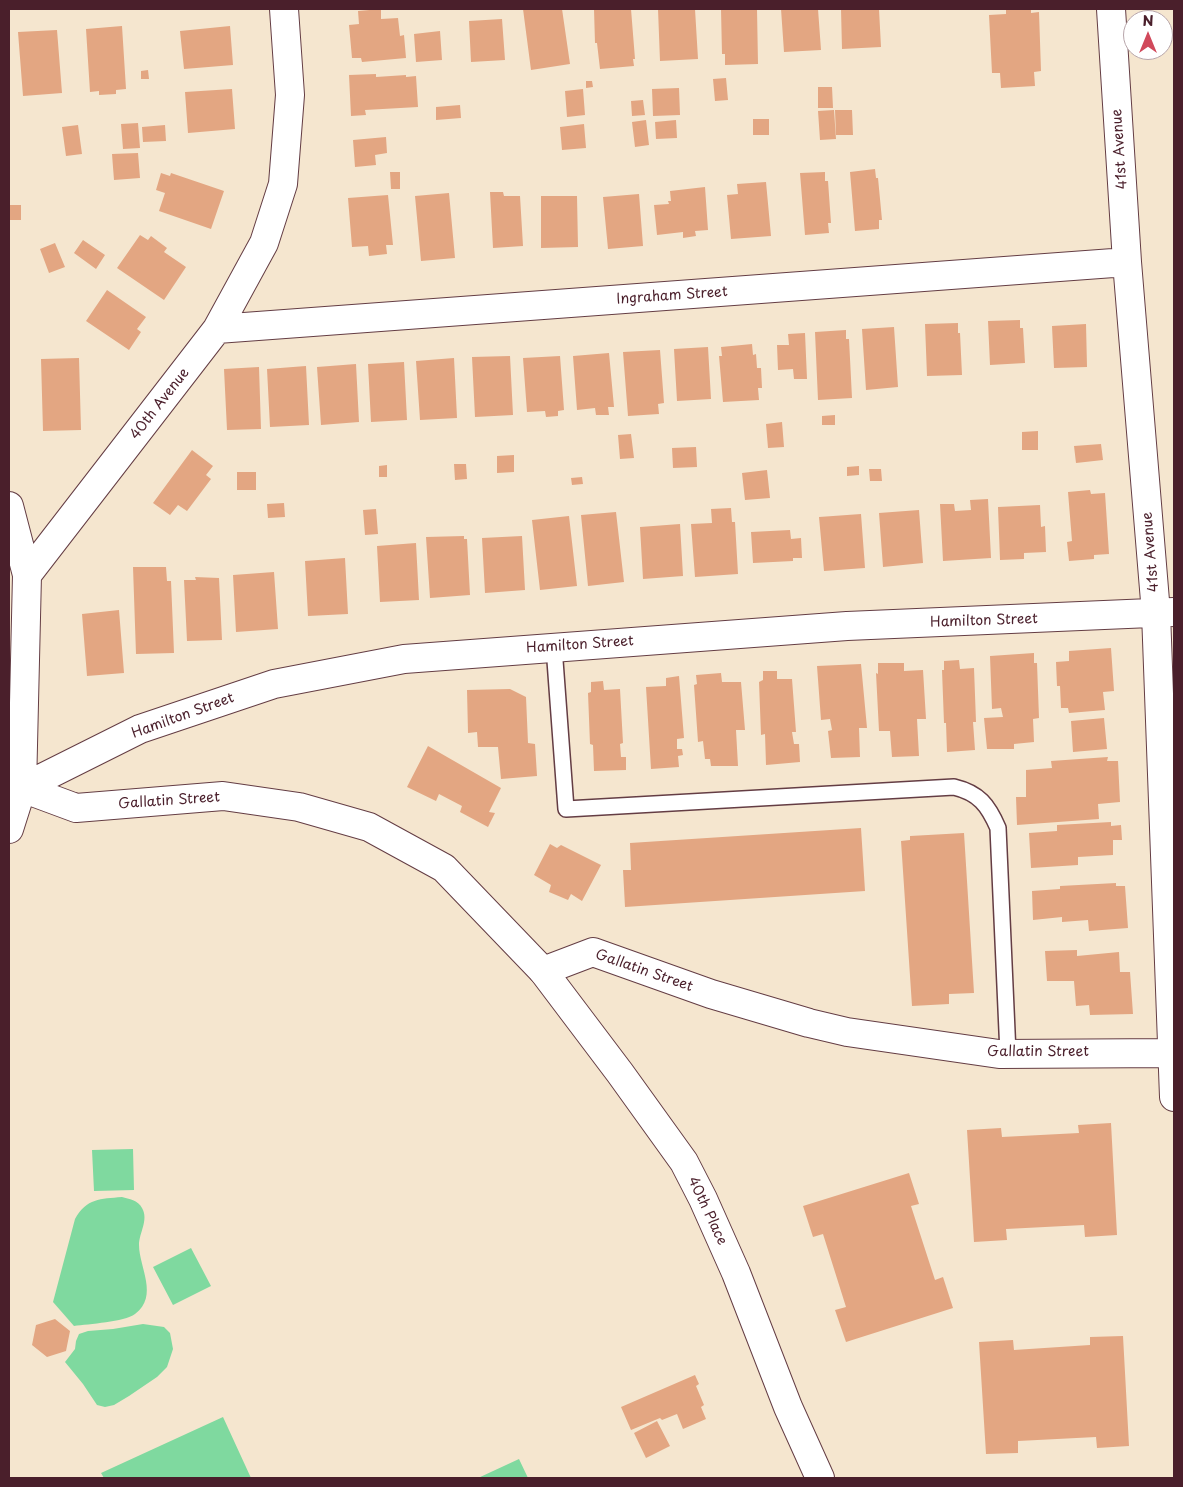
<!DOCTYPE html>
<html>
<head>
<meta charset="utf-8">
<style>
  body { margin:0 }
  #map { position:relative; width:1183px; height:1487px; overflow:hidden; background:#f5e6cf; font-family:"Playpen Sans",sans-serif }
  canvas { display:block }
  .frame { position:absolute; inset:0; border:10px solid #4a1f2b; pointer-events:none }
  .north { position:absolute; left:1123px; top:10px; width:50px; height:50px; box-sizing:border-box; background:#fff; border:1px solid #b7a5aa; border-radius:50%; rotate:0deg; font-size:14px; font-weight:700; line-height:20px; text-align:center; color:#4a1f2b }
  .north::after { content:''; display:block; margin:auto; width:18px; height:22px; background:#d1495b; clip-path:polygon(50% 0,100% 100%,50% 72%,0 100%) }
</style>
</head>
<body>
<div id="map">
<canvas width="1183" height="1487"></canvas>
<div class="frame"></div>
<div class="north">N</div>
</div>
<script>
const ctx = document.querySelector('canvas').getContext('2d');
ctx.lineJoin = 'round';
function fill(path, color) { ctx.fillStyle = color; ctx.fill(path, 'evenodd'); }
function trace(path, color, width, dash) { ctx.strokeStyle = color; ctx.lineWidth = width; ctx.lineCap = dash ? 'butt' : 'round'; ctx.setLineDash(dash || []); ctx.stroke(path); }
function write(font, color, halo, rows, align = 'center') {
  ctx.font = font + ' "Playpen Sans",sans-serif'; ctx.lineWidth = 5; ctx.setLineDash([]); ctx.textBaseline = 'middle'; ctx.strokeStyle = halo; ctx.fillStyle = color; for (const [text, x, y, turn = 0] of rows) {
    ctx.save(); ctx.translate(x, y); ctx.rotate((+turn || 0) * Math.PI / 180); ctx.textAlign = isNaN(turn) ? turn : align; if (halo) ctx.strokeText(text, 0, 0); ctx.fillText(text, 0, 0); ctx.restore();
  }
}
fill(new Path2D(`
  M133 1149 134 1190 94 1191 92 1150Z
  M122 1197C129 1199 138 1200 142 1208 149 1220 139 1233 139 1245 139 1267 159 1296 135 1314 124 1322 89 1324 74 1326L53 1302 75 1219C87 1198 100 1199 122 1197Z
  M191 1248 211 1286 173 1305 153 1267Z
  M143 1324 164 1327 170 1333 173 1349 167 1367 157 1377 129 1396 114 1405 105 1407 97 1405 83 1384 65 1362 75 1349 76 1341 79 1334 88 1331 113 1329Z
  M223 1417 251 1478H104L101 1473Z
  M519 1459 528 1478H478Z`), '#7fd99f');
fill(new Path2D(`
  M381 9V19L398 18 400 36 404 35 406 58 362 62 361 58H352L349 25 359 24 358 11Z
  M523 9H562L570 64 531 70Z
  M594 9H631L635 59H633L634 66 600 69 597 43H595Z
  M658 9H695L698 59 660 61Z
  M721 9H757L758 64 725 65V54H722Z
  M781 9H818L821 50 784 52Z
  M841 9H879L881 47 842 49Z
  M1006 9H1031V13L1039 12 1041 71 1034 72 1035 86 1001 88 1000 73H992L989 15 1006 14Z
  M502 19 505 60 471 62 469 21Z
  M122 26 126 89 116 90V94L99 95V91L90 92 86 29Z
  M230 26 233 65 184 69 180 31Z
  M57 30 62 93 23 96 18 32Z
  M440 31 442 60 416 62 414 34Z
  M148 70 149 79H141V71Z
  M376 74V77L406 75V77L416 76 418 107 365 110 366 115 351 116 349 75Z
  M726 78 728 100 715 101 713 79Z
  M586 81H592L593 87 586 88Z
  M818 87H832L833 108H818Z
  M679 88 680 115 653 116 652 89Z
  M232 89 235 129 188 133 185 92Z
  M583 89 585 115 567 117 565 91Z
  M643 100 645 115 632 116 631 101Z
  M460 105 461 118 436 120V107Z
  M834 110 836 139 820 140 818 111Z
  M835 110H852L853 135H836Z
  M753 119H769V135H753Z
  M646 120 649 145 635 147 632 122Z
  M676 120 677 138 656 139 655 122Z
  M138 123 140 148 123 149 121 124Z
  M584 124 586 148 562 150 560 127Z
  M78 125 82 154 66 156 62 127Z
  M165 125 166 141 143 142 142 127Z
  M386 137 387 153 375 155 376 165 355 167 353 140Z
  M138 153 140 178 114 180 112 154Z
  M875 169 876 178H878L882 220H879V229L855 231 850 172Z
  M390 172H400V189H391Z
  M825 172V181H828L831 223H828L829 233 805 235 800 173Z
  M161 173 170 176 171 173 224 191 211 229 159 211 165 193 156 190Z
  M766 182 771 236 731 239 727 195 738 194 737 184Z
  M705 187 708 230 695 231 696 236 683 238V232L657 235 654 205 669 204 668 201H671L670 191Z
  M490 192H503L504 196H520L523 246 493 248Z
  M449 193 455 258 421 261 415 196Z
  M639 194 643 246 608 249 603 197Z
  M388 195 393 245H386L387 254 369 256 368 246 352 247 348 198Z
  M541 196H577L578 247 541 248Z
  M9 205H21V220H9Z
  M140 235 148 240 151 236 167 248 164 252 186 267 164 300 117 268Z
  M83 240 105 255 96 269 74 253Z
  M55 243 65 267 49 273 40 249Z
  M107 290 146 317 137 329 141 332 129 350 86 321Z
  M1020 320V328H1023L1025 363 990 365 988 321Z
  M958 323V333H960L962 375 927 376 925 324Z
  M1086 324 1087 367 1054 368 1052 326Z
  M894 327 898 387 866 390 862 329Z
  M846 330V339H849L852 398 818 400 815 332Z
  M805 333 807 379H794L793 369 778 370 777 345H789L788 334Z
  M752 344 753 355 756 354 757 368H761L762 388H758L759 400 723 402 719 356H722L721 347Z
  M708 347 711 399 677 401 674 349Z
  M660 350 664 403 658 404 659 414 628 416 623 352Z
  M609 353 614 407H608L609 415H596L595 408 577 410 573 356Z
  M510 356 513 415 475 417 472 357Z
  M560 356 564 410 558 411V416L546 417 545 411 527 412 523 358Z
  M79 358 81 430 43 431 41 359Z
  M454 358 457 418 420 420 416 361Z
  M404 362 407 420 371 422 368 364Z
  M356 364 359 422 321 425 317 367Z
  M306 366 309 425 270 427 267 369Z
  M259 367 261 429 227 430 224 369Z
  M835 415V425H822V416Z
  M782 422 784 447 768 448 766 424Z
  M1038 431V450H1022V432Z
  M631 434 634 458 620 459 618 435Z
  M1101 444 1103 460 1076 463 1074 446Z
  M696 447 697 467 673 468 672 448Z
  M192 450 213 466 206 475 211 479 187 511 178 505 170 515 153 503Z
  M514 455V472L497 473V456Z
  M454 464H466L467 479 455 480Z
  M387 465V477H379V466Z
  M859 466V475L847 476V467Z
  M869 469H881L882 481H870Z
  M767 470 770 498 745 500 742 473Z
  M237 472H256V490H237Z
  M582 477 583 484 572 485 571 478Z
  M1090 490 1091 494 1105 493 1109 554 1094 555V559L1069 561 1067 542 1072 541 1068 492Z
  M988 499 991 558 943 561 940 504H954L955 511 971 510 970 500Z
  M284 503 285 517 268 518 267 504Z
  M1040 505 1041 527 1045 526 1046 552 1024 553V559L1000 560 998 507Z
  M731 508 732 522H735L738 574 695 577 691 524 712 523 711 509Z
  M376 509 378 534 365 535 363 510Z
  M919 510 923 563 883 567 879 513Z
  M616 512 624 582 588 586 581 515Z
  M861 514 865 568 824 571 819 517Z
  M569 516 577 586 540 590 532 520Z
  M680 524 683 576 643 579 640 527Z
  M790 530 791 539 801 538 802 558H793V561L753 563 751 532Z
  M464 536V539H467L470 595 430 598 426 537Z
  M522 536 525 590 485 593 482 538Z
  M416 543 419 600 380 602 377 546Z
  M345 558 348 614 308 616 305 561Z
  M133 567H166L167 581H171L174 653 136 654Z
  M274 572 278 629 236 632 233 575Z
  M195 577 219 578 222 640 187 641 184 580H196Z
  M119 610 124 673 87 676 82 614Z
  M1111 648 1114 691 1103 692 1105 710 1069 713 1068 708H1061L1060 686H1057L1056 662 1069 661V651Z
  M1034 653V663H1037L1039 718 1033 719 1034 742 1014 744V749H987L984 718 1003 717 1001 708 992 709 990 656Z
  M959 660 960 669 974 668 976 722H973L975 750 947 752 946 723H944L942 670H944V661Z
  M878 663H904V671L923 670 926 719H917L919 756 892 757 890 731H879L876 673 878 674Z
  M861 664 867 728H859L860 757 831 758 828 731 832 730 830 719 821 720 817 666Z
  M763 671H777V679H792L796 732H792L794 744H799L800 762 766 765 765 734 761 735 759 682 763 680Z
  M721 673 722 682H741L745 730H736L738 766H711L710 759H705L703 741 698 742 694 685 697 684 696 675Z
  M679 676 684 738 677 739V749H682L683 755 678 756 679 767 651 769 646 687 666 686V678Z
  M603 681 604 690 620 689 623 743 620 744 621 757H626V770L594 771 593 745 590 744 588 693 591 692V682Z
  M510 689 526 697 528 743 535 744 537 776 501 779 498 747H478L477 732 468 733 467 690Z
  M1104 718 1107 749 1073 752 1071 721Z
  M428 746 501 788 489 812 495 813 488 827 460 812 462 806 439 794 436 801 407 787Z
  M1108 757 1107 761H1118L1120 802 1098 804 1099 819 1017 825 1016 797H1026V770L1052 768 1051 761Z
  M1111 822V826L1121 825 1122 840H1113V855L1078 857V865L1031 868 1029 833 1057 831V825Z
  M861 828 865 891 625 907 623 870H631L630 843Z
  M964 833 974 993 949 994V1004L912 1006 901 841 910 840V836Z
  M550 844 557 848 561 845 601 865 582 901 571 894 568 900 549 892 551 885 534 875Z
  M1116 883V886H1125L1128 928 1089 931 1088 920 1062 922V917L1033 920 1032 891 1060 889V886Z
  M1077 950V956L1119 952 1120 972H1130L1133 1014 1090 1015 1089 1005 1076 1006 1074 981H1047L1045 951Z
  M1111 1123 1117 1235 1085 1237 1084 1225 1006 1229 1007 1240 974 1242 967 1130 1001 1128 1002 1137 1079 1133 1078 1125Z
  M909 1173 919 1204 911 1206 935 1280 943 1277 953 1308 846 1342 835 1310 846 1307 823 1234 813 1237 803 1206Z
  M55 1319 70 1331 66 1351 47 1357 32 1345 36 1325Z
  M1123 1336 1129 1446 1097 1448 1096 1437 1018 1441V1453L986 1454 979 1342 1013 1340 1014 1350 1090 1345V1337Z
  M695 1375 699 1384 696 1386 704 1405 701 1407 706 1419 683 1429 677 1414 662 1420 660 1418 631 1430 621 1407Z
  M657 1421 670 1446 646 1458 634 1433Z`), '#e3a682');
const service = new Path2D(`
  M554 647 566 809 954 787C979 793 988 805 998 828L1008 1054`);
const minor = new Path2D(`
  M1111 9 1127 262 1156 613 1174 1097
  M217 329 1127 262
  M9 506 27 575
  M22 788 140 729 274 684 404 659 847 626 1174 612
  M9 829 22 788 27 575 217 329 264 243 283 184 290 95 284 9
  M543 971 593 952 711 994 809 1023 847 1032 999 1054 1174 1053`);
const tertiary = new Path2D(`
  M9 789 22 788 76 808 223 796 299 807 369 827 444 868 543 971 620 1073 684 1162 703 1199 736 1273 788 1407 820 1478`);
trace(service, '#643d44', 18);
trace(minor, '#643d44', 30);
trace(tertiary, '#643d44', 30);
trace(service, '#fff', 15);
trace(minor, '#fff', 28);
trace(tertiary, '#fff', 28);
write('14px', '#4a1f2b', '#fff', [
  ["41st Avenue",1120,149,-94],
  ["Ingraham Street",672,296,-4],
  ["40th Avenue",160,404,-52],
  ["41st Avenue",1151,552,-95],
  ["Hamilton Street",984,621,-2],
  ["Hamilton Street",580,645,-4],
  ["Hamilton Street",183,716,-20],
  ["Gallatin Street",169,801,-4],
  ["Gallatin Street",644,971,19],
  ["Gallatin Street",1038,1052],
  ["40th Place",707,1211,65]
]);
</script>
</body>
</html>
